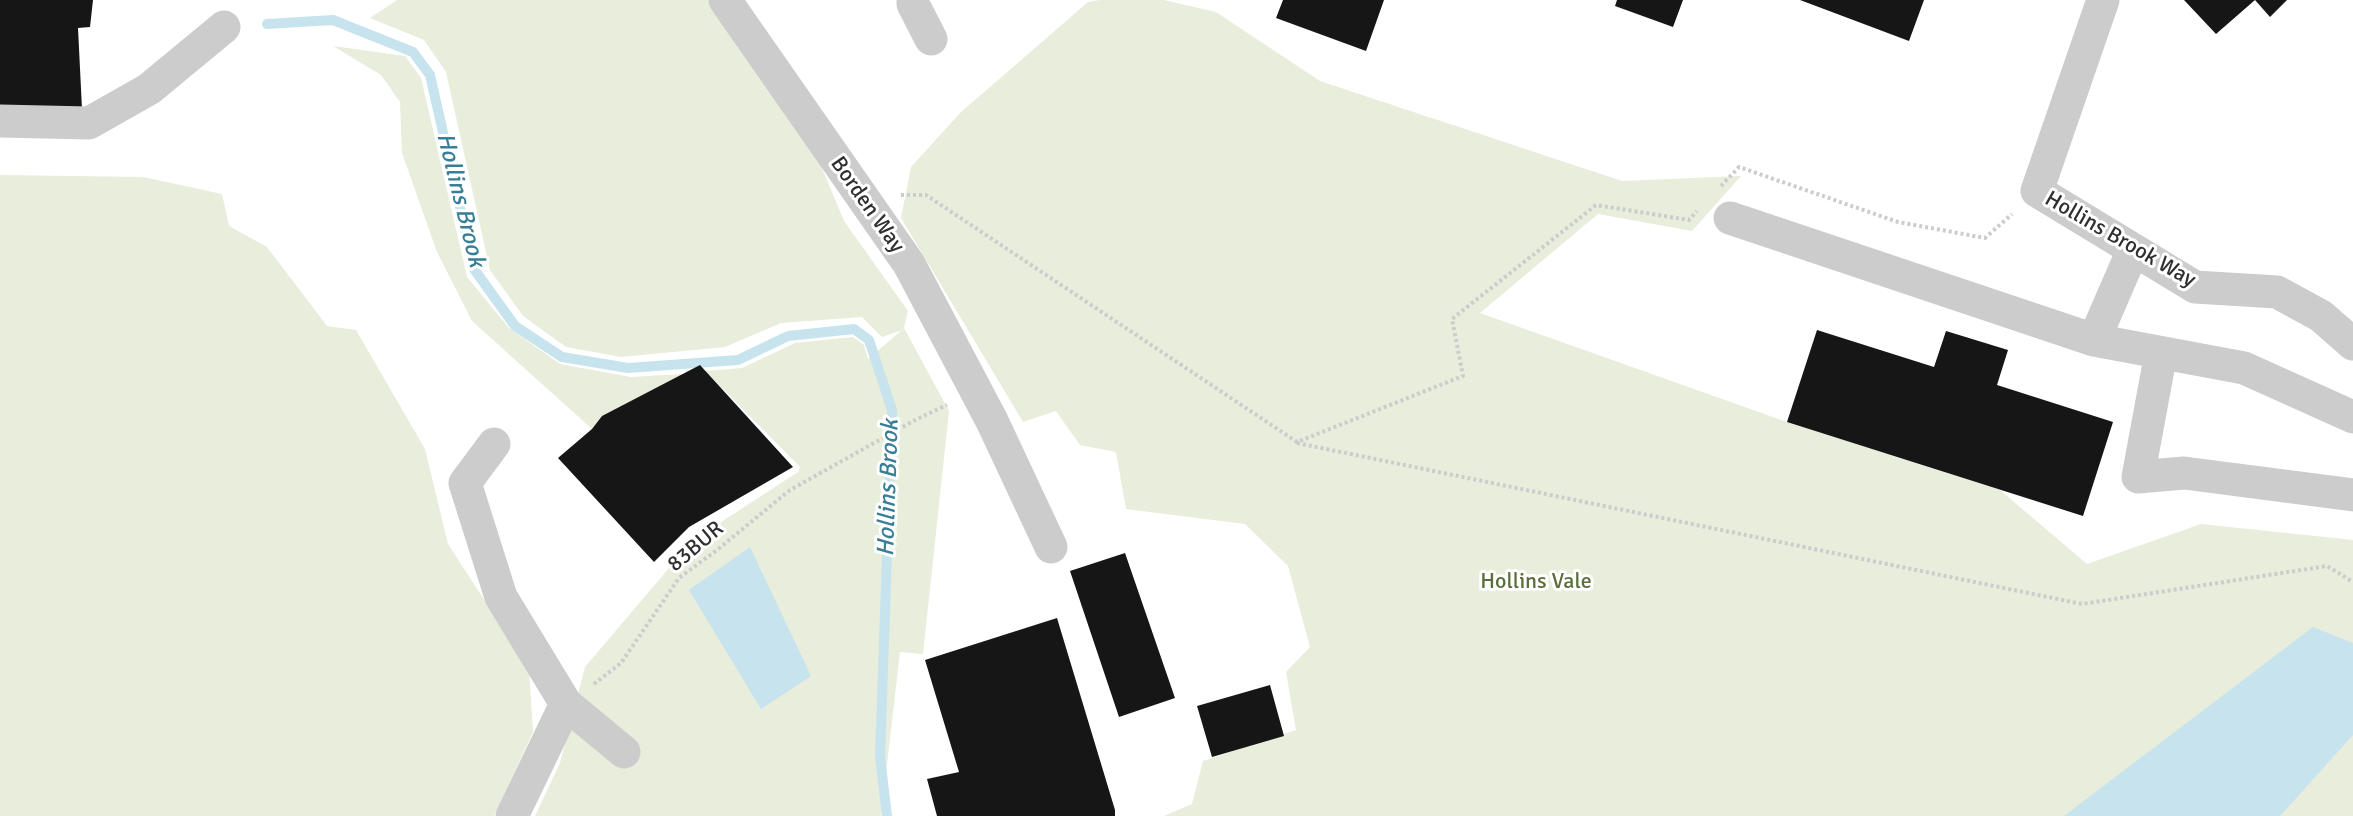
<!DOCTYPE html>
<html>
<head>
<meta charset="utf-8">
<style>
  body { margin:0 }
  canvas { display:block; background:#fff }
</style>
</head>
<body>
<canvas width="2353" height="816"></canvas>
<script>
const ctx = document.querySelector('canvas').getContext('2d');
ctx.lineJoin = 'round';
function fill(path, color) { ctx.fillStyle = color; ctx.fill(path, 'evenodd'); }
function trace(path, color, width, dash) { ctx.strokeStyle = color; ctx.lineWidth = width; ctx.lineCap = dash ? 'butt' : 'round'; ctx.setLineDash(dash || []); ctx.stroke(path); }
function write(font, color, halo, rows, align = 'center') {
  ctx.font = font + ' Signika,sans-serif'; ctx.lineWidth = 6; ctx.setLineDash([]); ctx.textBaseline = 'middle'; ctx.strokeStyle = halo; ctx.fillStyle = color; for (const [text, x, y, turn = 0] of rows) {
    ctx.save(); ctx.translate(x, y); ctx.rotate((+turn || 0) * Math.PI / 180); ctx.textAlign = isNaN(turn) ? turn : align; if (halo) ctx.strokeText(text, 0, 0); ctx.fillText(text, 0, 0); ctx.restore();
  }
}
fill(new Path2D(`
  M397 0H708L819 161 844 221 908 311 904 328 949 411 923 654 900 652 881 816H535L560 763 585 667 692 541 798 472 800 467 705 371 742 368 795 343 853 337 864 345 868 359 902 330 882 337 862 317 781 323 725 347 621 357 566 347 523 316 490 270 446 72 424 40 370 18Z
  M1100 0H1164L1216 12 1320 81 1622 181 1741 176 1692 231 1598 214 1480 313 1787 422 2000 490 2087 564 2201 524 2353 540V816H1164L1192 804 1203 761 1296 730 1286 672 1310 647 1288 566 1245 524 1126 509 1116 452 1080 445 1056 411 1023 422 901 218 911 167 960 113 1088 2Z
  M333 46 405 56 421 78 467 277 509 328 560 364 631 377 684 374 602 416 592 429 472 321 437 252 402 153 400 102 381 75Z
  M0 175 143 177 222 194 229 226 267 247 327 326 356 330 425 449 448 544 529 669 533 732 494 816H0Z`), '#e8eddc');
fill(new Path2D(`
  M750 547 811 676 761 709 689 590Z
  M2313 627 2353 643V735L2280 816H2064Z`), '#c7e4ee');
trace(new Path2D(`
  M267 24 333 20 413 52 430 75 474 269 515 326 562 357 628 368 738 360 788 336 854 329 869 340 892 410 880 757 887 816`), '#c7e4ee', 10);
fill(new Path2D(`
  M0 0H93L90 27 78 28 82 109H0Z
  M1283 0H1384L1366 51 1276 18Z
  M1617 0H1683L1673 27 1615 6Z
  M1800 0H1924L1909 41Z
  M2184 0H2255L2216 34Z
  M2255 0H2287L2270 17Z
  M1817 330 1934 367 1946 331 2008 350 1997 385 2113 422 2083 516 1787 422Z
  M700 365 793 467 689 527 654 562 558 458 592 429 602 416Z
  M1125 553 1175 698 1119 717 1070 571Z
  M1057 618 1115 810V816H937L927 779 959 772 925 660Z
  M1270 685 1284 736 1212 757 1197 706Z`), '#161616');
trace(new Path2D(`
  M1721 186 1739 167 1898 222 1985 238 2012 214
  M901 195H926L1297 442 1463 376 1452 319 1596 205 1689 220 1697 211
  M1297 443 2082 604 2327 566 2353 582
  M594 684 621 663 679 578 717 550 790 490 917 419 947 405`), '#ccc', 4, [3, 3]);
trace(new Path2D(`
  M725 0 909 264 992 421 1051 547
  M913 0V4L931 39
  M2103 0 2037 191 2195 287 2277 292 2321 316 2353 344
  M0 121 89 123 149 89 224 27
  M1730 218 2094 340 2133 250
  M2094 340 2244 368 2353 417
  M2161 353 2138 477 2184 473 2353 495
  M494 444 465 483 501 597 566 704 624 752
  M512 816 566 704`), '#ccc', 33);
write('22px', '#2f2f2f', '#fff', [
  ["Borden Way",867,205,55],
  ["Hollins Brook Way",2120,240,30],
  ["83BUR",696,547,-40]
]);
write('22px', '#596e39', '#fff', [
  ["Hollins Vale",1536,582]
]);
write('italic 24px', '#387e97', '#fff', [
  ["Hollins Brook",460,200,76],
  ["Hollins Brook",889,488,-88]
]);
</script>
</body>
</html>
